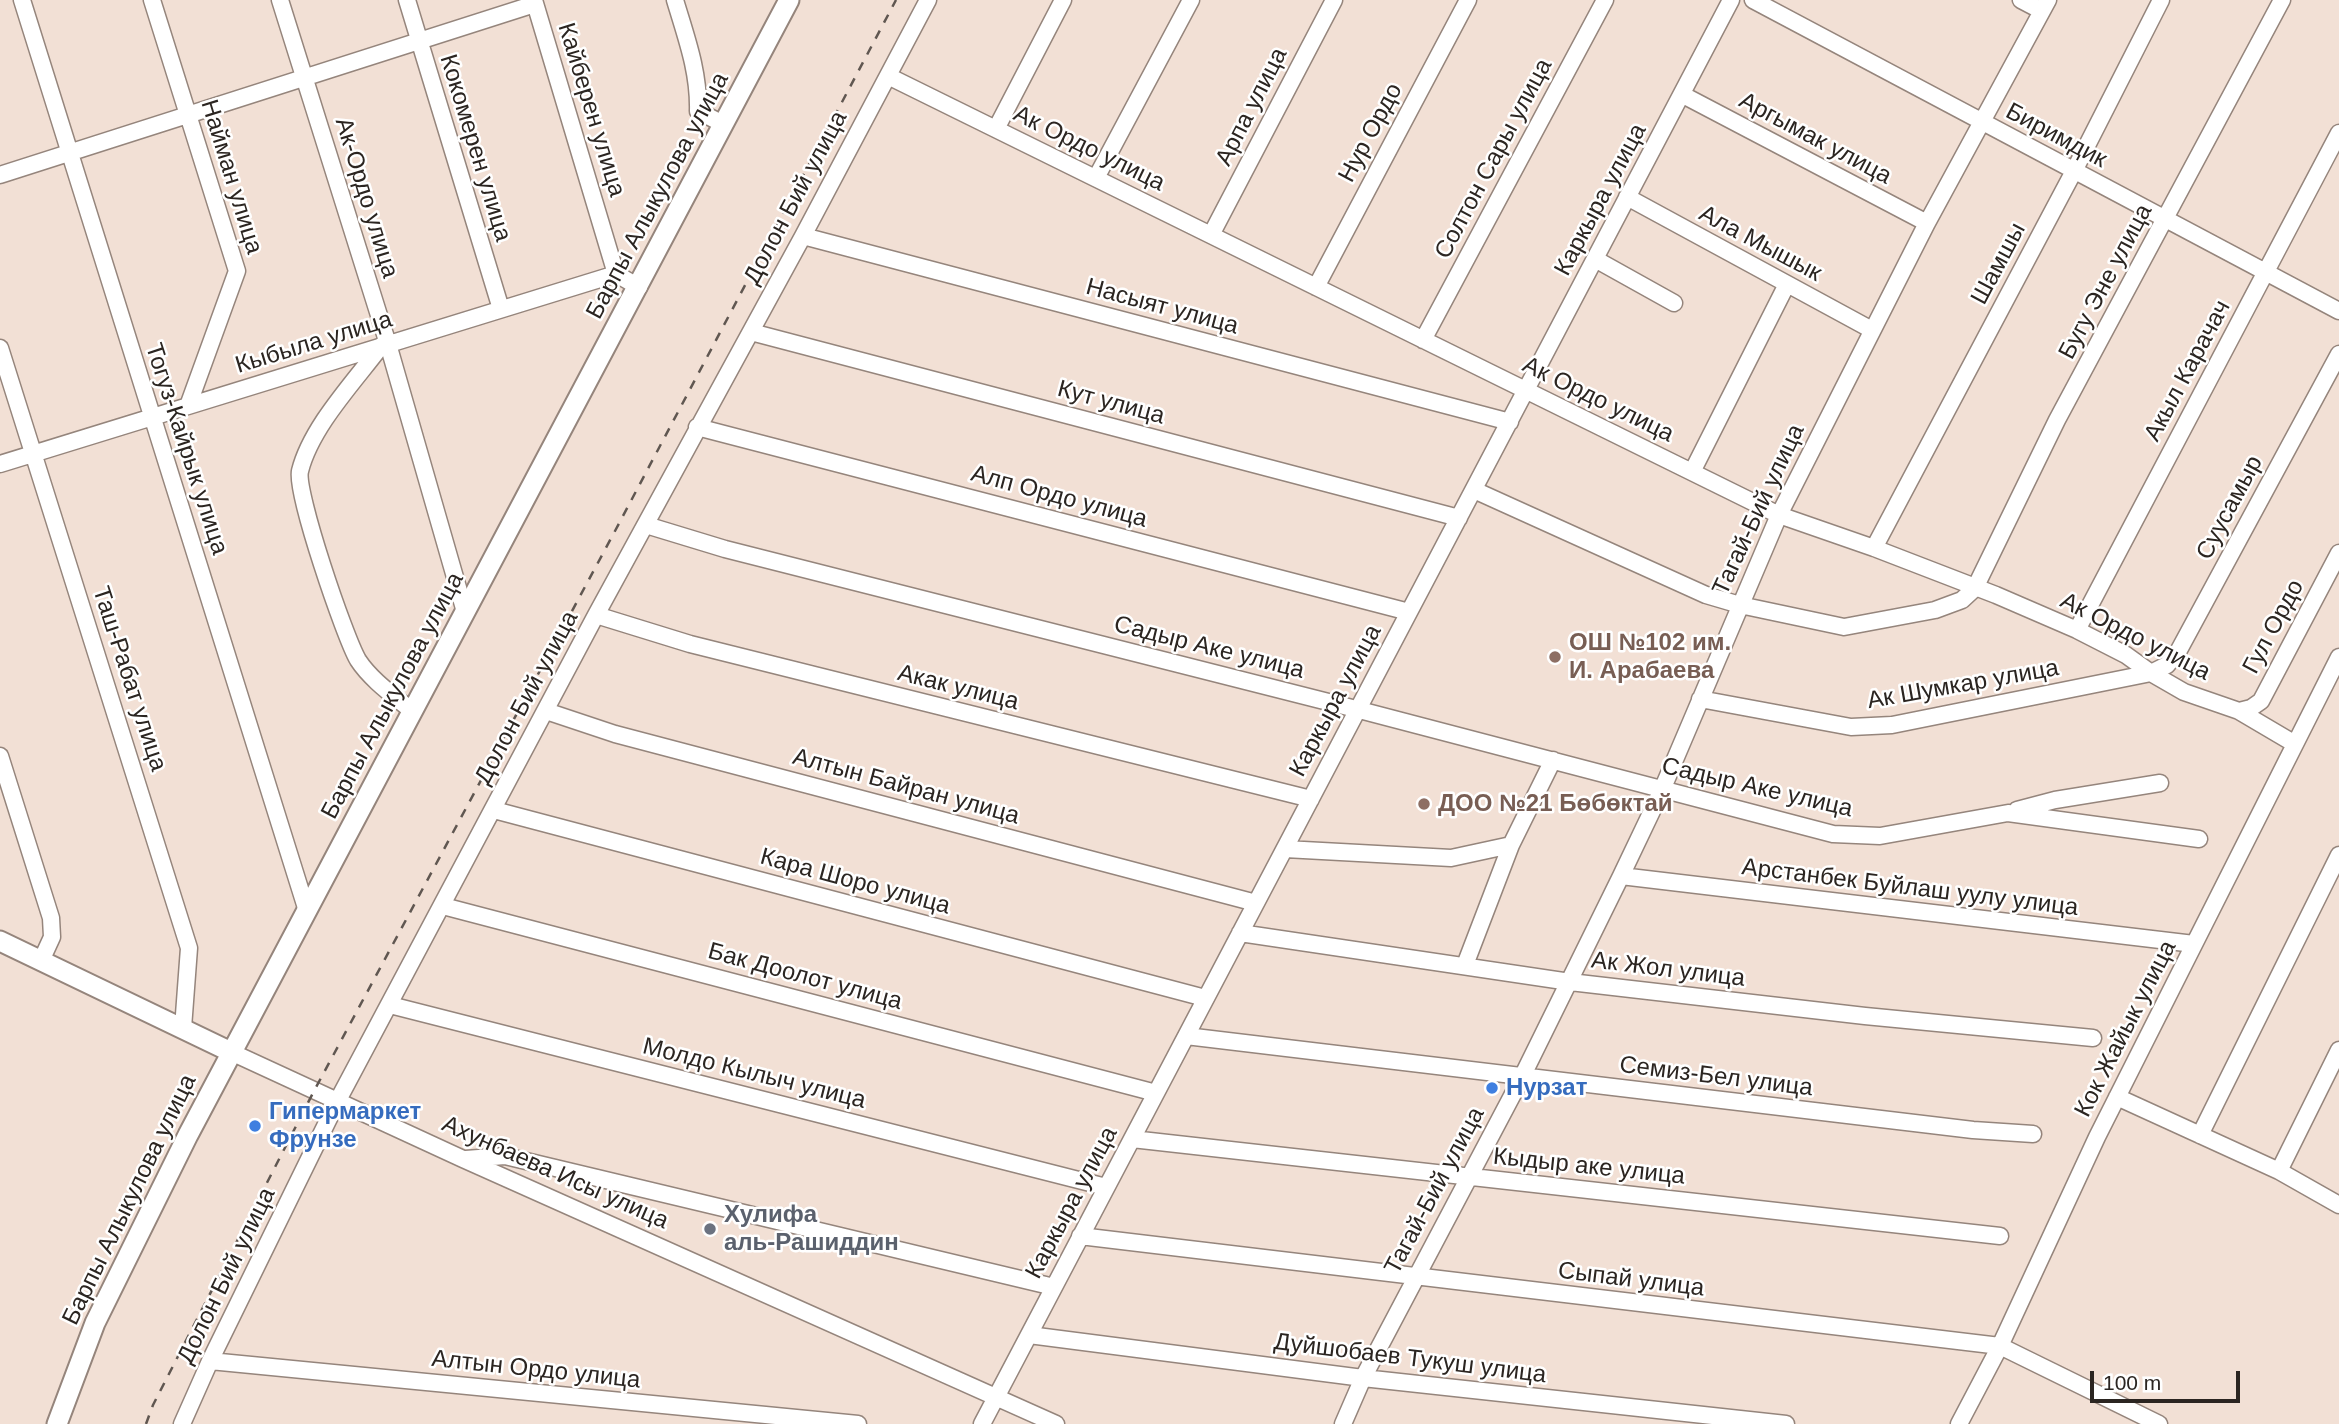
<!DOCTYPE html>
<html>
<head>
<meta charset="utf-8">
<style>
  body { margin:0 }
  #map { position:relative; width:2339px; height:1424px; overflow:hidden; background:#f2e0d5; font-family:Helvetica,sans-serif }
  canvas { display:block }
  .scale { position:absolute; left:2090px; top:1371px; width:150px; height:32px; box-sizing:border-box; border:4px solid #2b2521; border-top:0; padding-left:9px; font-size:21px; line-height:24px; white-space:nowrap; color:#2b2521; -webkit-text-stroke:5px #fff; paint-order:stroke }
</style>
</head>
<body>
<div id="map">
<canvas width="2339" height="1424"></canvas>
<div class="scale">100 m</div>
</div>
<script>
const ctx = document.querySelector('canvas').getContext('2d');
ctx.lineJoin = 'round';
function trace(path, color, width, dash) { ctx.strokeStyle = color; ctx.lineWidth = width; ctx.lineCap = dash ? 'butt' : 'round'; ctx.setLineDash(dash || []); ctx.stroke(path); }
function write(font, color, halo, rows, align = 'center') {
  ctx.font = font + ' Helvetica,sans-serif'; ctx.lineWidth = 5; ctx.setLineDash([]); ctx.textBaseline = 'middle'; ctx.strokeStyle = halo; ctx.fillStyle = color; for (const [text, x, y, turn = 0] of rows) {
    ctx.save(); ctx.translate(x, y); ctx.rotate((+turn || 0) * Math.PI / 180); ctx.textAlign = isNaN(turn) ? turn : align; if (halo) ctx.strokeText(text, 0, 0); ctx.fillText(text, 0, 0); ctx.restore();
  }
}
const minor = new Path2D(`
  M22 0 307 911
  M152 0 237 271 188 406
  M280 0 388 344 465 612
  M407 0 501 309
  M534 0 616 274
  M675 0C686 37 699 71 698 111L723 124
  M1753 0 2339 311
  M2021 0 2042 11
  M888 76 1779 515 1874 548 1996 595 2077 630 2126 655 2151 673 2184 692 2239 711 2295 744
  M1683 95 1927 223
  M996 129 1063 0
  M0 175 535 4
  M1096 178 1191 0
  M1627 197 1872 330
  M1211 235 1334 0
  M803 236 1510 422
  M1595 259 1674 303
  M1316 287 1468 0
  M751 332 1459 518
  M1423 340 1605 0
  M381 346C354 382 311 427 300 471 295 492 345 638 358 660 371 680 394 696 412 711
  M0 348 189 948 183 1028
  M697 427 1409 612
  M0 464 616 274 639 287
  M1692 472 1787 284
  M1474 490 1706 595 1740 605 1844 627 1935 610 1962 600 1975 588 2057 420 2282 0
  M646 525 725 549 1348 707 1833 834 1880 836 2008 813 2199 839
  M1874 548 2074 171 2161 0
  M596 615 690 644 1311 799
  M2077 630 2339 133
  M1700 699 1851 727 1892 725 2151 673 2167 665 2179 650 2339 354
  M546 711 615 734 1256 903
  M2239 711 2251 708 2261 701 2339 553
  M0 756 51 918 52 937 41 961
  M494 810 1205 998
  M2017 810 2055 800 2160 783
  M1285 849 1451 858 1511 845
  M1621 876 2194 944
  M443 906 1156 1093
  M1240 933 1570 982 1865 1016 2093 1038
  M1465 965 1511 845 1553 760
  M390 1005 1106 1187
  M1186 1036 1973 1130 2033 1134
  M231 1052 463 1159 1056 1424
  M2117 1097 2279 1171 2339 1205
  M2200 1135 2339 855
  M1132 1139 2000 1236
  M466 1159 505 1156 1054 1287
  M2279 1171 2339 1050
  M1080 1236 2000 1346 2159 1424
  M1029 1335 1363 1378 1786 1424
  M210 1361 858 1424
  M182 1424 210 1361 337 1102 596 615 803 236 928 0
  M982 1424 1731 0
  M1343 1424 1363 1378 1522 1077 1621 876 1662 790 1779 515 1927 223 2048 0
  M1959 1424 2000 1346 2097 1137 2339 657`);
const major = new Path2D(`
  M0 941 231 1052
  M57 1424 95 1323 188 1135 789 0`);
trace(minor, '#95857c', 19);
trace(major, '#95857c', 23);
trace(minor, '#fff', 16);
trace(major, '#fff', 19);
trace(new Path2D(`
  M146 1424 153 1405 314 1091 615 531 896 0`), '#605751', 2.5, [9, 9]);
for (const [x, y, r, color] of [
  [1555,657,7,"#8d6e63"],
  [1424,804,7,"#8d6e63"],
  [1492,1088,7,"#3f7fe0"],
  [255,1126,7,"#3f7fe0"],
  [710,1229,7,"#6b7280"]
]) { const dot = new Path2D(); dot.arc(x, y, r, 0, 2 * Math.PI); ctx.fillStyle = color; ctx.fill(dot); trace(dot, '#fff', 2.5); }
write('24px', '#2b2521', '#fff', [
  ["Арпа улица",1252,107,-63],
  ["Кайберен улица",591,110,73],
  ["Нур Ордо",1371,133,-62],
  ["Биримдик",2056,136,28],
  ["Аргымак улица",1815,139,28],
  ["Кокомерен улица",475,148,73],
  ["Ак Ордо улица",1089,149,26],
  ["Солтон Сары улица",1494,159,-62],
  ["Найман улица",231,177,73],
  ["Барпы Алыкулова улица",658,196,-62],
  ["Ак-Ордо улица",366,198,73],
  ["Долон Бий улица",796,198,-62],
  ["Каркыра улица",1601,200,-62],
  ["Ала Мышык",1760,244,28],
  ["Шамшы",1999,264,-62],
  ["Бугу Эне улица",2106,282,-62],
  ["Насыят улица",1162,307,15],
  ["Кыбыла улица",314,343,-17],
  ["Акыл Карачач",2188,371,-62],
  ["Ак Ордо улица",1598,400,26],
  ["Кут улица",1111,403,15],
  ["Тогуз-Кайрык улица",186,449,72],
  ["Алп Ордо улица",1059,497,15],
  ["Суусамыр",2230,508,-62],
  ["Тагай-Бий улица",1759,510,-65],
  ["Гул Ордо",2274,627,-62],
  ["Ак Ордо улица",2135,637,27],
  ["Садыр Аке улица",1209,648,14],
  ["Таш-Рабат улица",129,679,72],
  ["Ак Шумкар улица",1963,685,-10],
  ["Акак улица",958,688,14],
  ["Барпы Алыкулова улица",393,696,-62],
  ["Долон Бий улица",527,698,-62],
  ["Каркыра улица",1336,701,-62],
  ["Алтын Байран улица",906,787,15],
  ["Садыр Аке улица",1757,788,13],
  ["Кара Шоро улица",855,882,15],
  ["Арстанбек Буйлаш уулу улица",1910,888,7],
  ["Ак Жол улица",1668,970,7],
  ["Бак Доолот улица",805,977,15],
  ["Кок Жайык улица",2126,1029,-63],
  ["Молдо Кылыч улица",754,1074,14],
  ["Семиз-Бел улица",1716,1077,7],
  ["Кыдыр аке улица",1589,1167,6],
  ["Ахунбаева Исы улица",555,1173,24],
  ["Тагай-Бий улица",1435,1191,-62],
  ["Барпы Алыкулова улица",130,1200,-64],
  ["Каркыра улица",1072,1203,-62],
  ["Долон Бий улица",227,1276,-64],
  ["Сыпай улица",1631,1280,7],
  ["Дуйшобаев Тукуш улица",1410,1359,7],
  ["Алтын Ордо улица",536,1370,6]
]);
write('bold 24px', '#785e54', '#fff', [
  ["ОШ №102 им.",1569,643],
  ["И. Арабаева",1569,671],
  ["ДОО №21 Бөбөктай",1438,804]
], 'left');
write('bold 24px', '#366cbe', '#fff', [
  ["Нурзат",1506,1088],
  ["Гипермаркет",269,1112],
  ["Фрунзе",269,1140]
], 'left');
write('bold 24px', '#5b616d', '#fff', [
  ["Хулифа",724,1215],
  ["аль-Рашиддин",724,1243]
], 'left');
</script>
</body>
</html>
